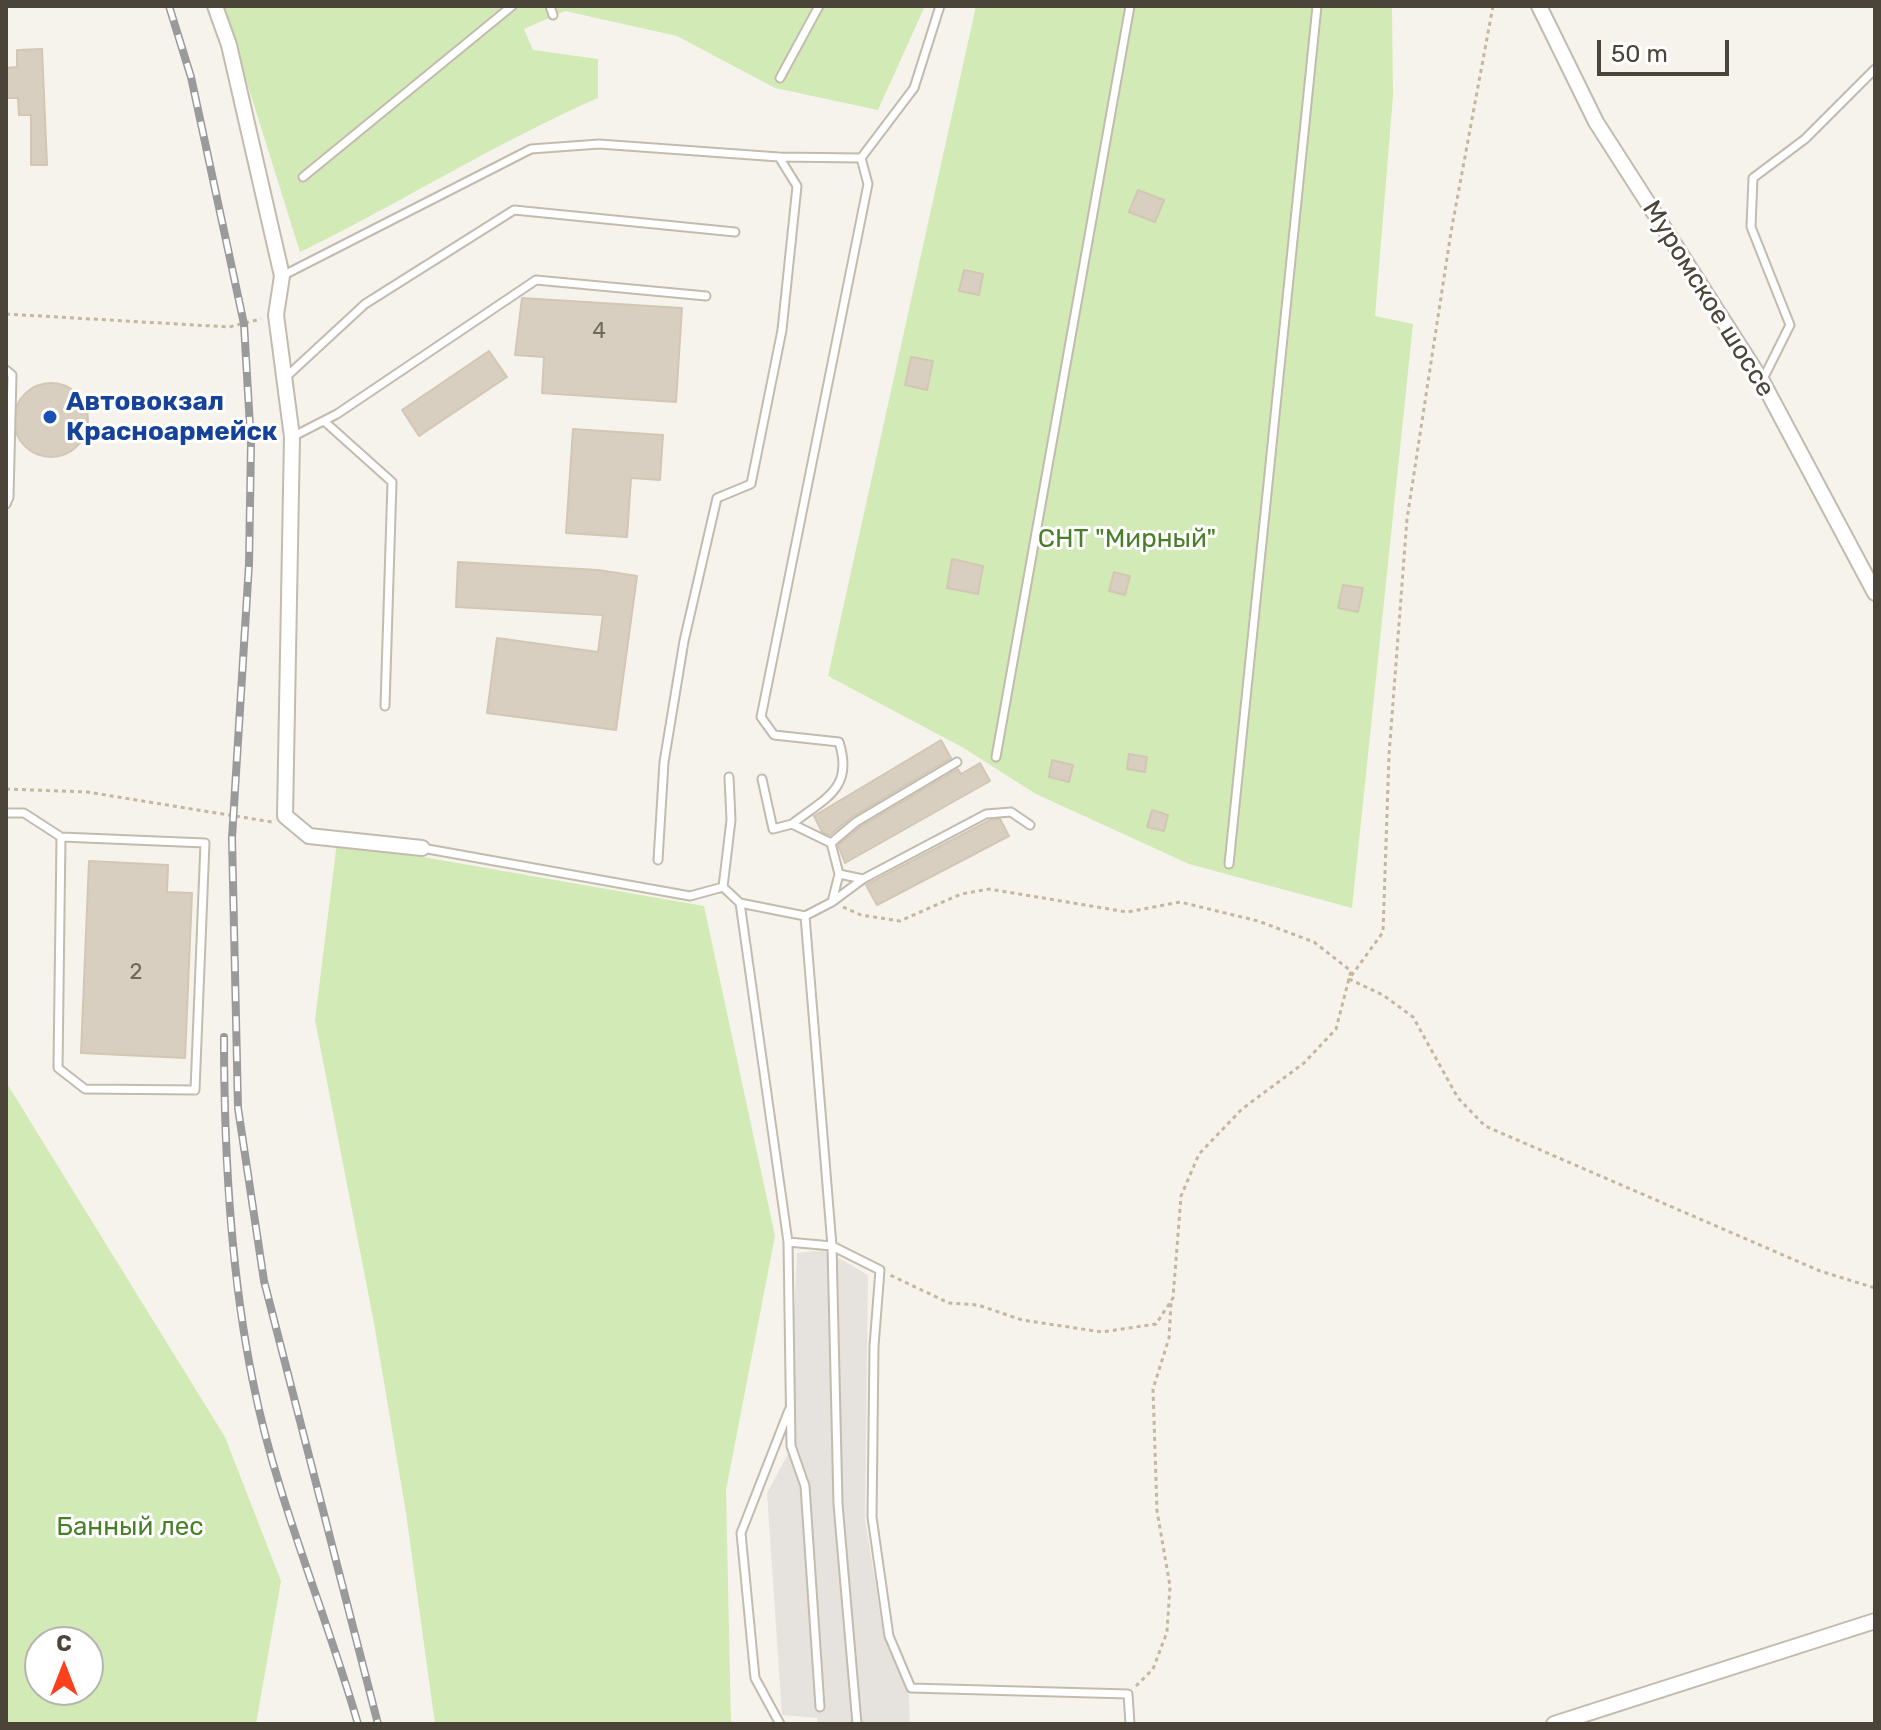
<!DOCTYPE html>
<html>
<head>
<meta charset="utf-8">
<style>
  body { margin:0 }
  #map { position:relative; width:1881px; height:1730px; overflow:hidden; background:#f6f3ec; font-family:Rubik,sans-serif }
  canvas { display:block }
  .frame { position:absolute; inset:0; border:8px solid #4b4439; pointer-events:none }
  .north { position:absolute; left:24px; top:1626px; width:80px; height:80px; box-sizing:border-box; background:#fff; border:2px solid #b7b4b0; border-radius:50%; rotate:0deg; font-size:22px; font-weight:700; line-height:32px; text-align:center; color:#4b4439 }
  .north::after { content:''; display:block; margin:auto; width:28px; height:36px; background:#fc3f1d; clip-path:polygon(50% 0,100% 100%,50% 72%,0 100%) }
  .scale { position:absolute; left:1597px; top:40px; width:132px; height:36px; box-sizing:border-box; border:4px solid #4b4439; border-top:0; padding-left:10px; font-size:24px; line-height:28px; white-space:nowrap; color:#4b4439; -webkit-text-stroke:6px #fff; paint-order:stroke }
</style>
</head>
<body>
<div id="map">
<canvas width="1881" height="1730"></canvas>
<div class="frame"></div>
<div class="north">С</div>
<div class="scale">50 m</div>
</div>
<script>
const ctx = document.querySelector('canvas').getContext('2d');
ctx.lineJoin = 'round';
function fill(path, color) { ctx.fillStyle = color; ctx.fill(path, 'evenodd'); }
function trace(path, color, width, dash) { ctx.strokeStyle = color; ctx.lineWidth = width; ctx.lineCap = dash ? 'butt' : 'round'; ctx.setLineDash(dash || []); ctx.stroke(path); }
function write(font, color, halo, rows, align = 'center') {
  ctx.font = font + ' Rubik,sans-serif'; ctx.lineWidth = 6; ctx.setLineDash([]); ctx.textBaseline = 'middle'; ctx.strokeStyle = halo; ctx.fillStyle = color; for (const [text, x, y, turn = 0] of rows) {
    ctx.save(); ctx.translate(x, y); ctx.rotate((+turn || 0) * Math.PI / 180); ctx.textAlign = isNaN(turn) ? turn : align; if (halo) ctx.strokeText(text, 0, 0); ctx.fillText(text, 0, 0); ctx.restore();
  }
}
fill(new Path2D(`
  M825 1250 868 1275 865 1519 883 1632 909 1695 910 1724H818L817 1718 782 1715 767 1493 788 1454 797 1253Z`), '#e6e2dd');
fill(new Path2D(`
  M223 6H925L878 110 775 88 677 36 565 11 524 29 533 50 598 59V98C495 143 401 203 300 252Z
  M976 6H1392L1393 96 1375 316 1413 324 1352 908 1189 864 1036 794 962 747 828 676Z
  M337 842 704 906 775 1236 726 1490 731 1724H435L406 1513 374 1323 315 1020Z
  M6 1082 225 1437 281 1581 256 1724H6ZM88 1642V1690H40V1642Z`), '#d2eab5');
const building = new Path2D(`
  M42 49 47 165H31V115H19L18 98H6V68L17 67V50Z
  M1138 190 1164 200 1155 222 1129 212Z
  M964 270 983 274 979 295 959 291Z
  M522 298 682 308 676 402 542 393 544 357 515 355Z
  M489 351 507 377 419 436 402 410Z
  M911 357 933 361 927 390 905 385Z
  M14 420a37 37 0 1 1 74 0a37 37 0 1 1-74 0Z
  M573 429 663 435 660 480 631 478 627 537 566 533Z
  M952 559 983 566 978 594 947 588Z
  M458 562 598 570 637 576 616 730 487 713 497 638 598 652 603 615 456 607Z
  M1114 572 1130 576 1125 595 1109 591Z
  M1343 585 1363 588 1358 612 1338 608Z
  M941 740 951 758 852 817 830 835 822 832 814 816Z
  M1129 754 1147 757 1145 772 1127 769Z
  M1052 760 1073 765 1069 782 1049 777Z
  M980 763 990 781 845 863 838 845 860 827 958 769 961 774Z
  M1152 810 1168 815 1164 831 1147 827Z
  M1000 819 1009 836 877 905 866 885 990 820Z
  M89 861 168 865 167 892 192 893 185 1058 81 1053Z`);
fill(building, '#d8cfc1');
trace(building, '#d3c7b4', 2);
const service = new Path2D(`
  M550 6 553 15
  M780 78 819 6
  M303 177 512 6
  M282 276 531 149 599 144 779 157 861 158 914 88 940 6
  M6 370 12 375 9 497 6 504
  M286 377 365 304 514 210 735 232
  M1763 379 1790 325 1751 227 1753 178 1805 139 1875 69
  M324 421 392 482 385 706
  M292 437 337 414 536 280 706 296
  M996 757 1130 6
  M729 777 731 820 723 887 740 903 805 916 832 902 839 874 831 843 792 824C825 798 854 789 839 742L774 735 761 717 868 184 861 158
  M762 779 773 829 792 824
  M6 813H24L61 837 205 843 195 1090 85 1089 58 1068 61 837
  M831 843 856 822 957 762
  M422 848 690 896 723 887
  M658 860 664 762 684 641 717 498 751 484 782 330 797 186 779 157
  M1229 864 1317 6
  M839 874 863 879 986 814 1011 812 1030 825
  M832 902 863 879
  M740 903 788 1242 791 1446 805 1486 820 1707
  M805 916 832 1246 838 1504 857 1724
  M788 1242 832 1246 880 1270 874 1346 872 1517 889 1636 911 1688 1128 1694 1130 1724
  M780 1724 755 1678 741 1533 789 1410`);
const minor = new Path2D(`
  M215 6 229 45 282 276 276 315 292 437 285 816 309 836 422 848
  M1539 6 1596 122 1762 381 1875 593
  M1554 1724 1875 1621`);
trace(service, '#c2bbae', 11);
trace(minor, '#c2bbae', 18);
trace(new Path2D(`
  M1493 6 1451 232 1407 519 1389 755 1383 932 1349 979 1383 995 1413 1017 1458 1098 1485 1126 1820 1271 1875 1288
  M6 314 229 327 261 319
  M6 789 87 792 272 822
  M843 907 861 915 900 921 961 894 989 889 1127 912 1180 902 1258 921 1314 942 1351 971 1336 1029 1304 1063 1242 1109 1199 1154 1181 1196 1173 1298 1156 1324 1102 1332 1022 1320 978 1305 949 1303 890 1275
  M1136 1686 1153 1669 1167 1632 1170 1586 1157 1511 1153 1389 1169 1338 1171 1303`), '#c4b79f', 3, [4, 4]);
trace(service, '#fff', 7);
trace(minor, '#fff', 14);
const rail = new Path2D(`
  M169 6 191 77 244 324 251 444 249 564 232 838 238 1108 264 1281 378 1724
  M224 1037C224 1151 230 1270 253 1382 276 1498 325 1610 358 1724`);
trace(rail, '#9a9a9a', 8);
trace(rail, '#fff', 5, [15]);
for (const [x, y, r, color] of [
  [50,417,8,"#1a4fb4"]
]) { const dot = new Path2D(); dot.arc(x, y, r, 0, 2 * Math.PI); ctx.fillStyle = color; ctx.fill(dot); trace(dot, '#fff', 3); }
write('22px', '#6e675b', null, [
  ["4",599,332],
  ["2",136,973]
]);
write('26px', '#4b4439', '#fff', [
  ["Муромское шоссе",1708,299,58]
]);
write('bold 26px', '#164399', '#fff', [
  ["Автовокзал",66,402],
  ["Красноармейск",66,432]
], 'left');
write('26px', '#4a7f2a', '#fff', [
  ["СНТ \"Мирный\"",1127,539],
  ["Банный лес",130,1527]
]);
</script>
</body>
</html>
